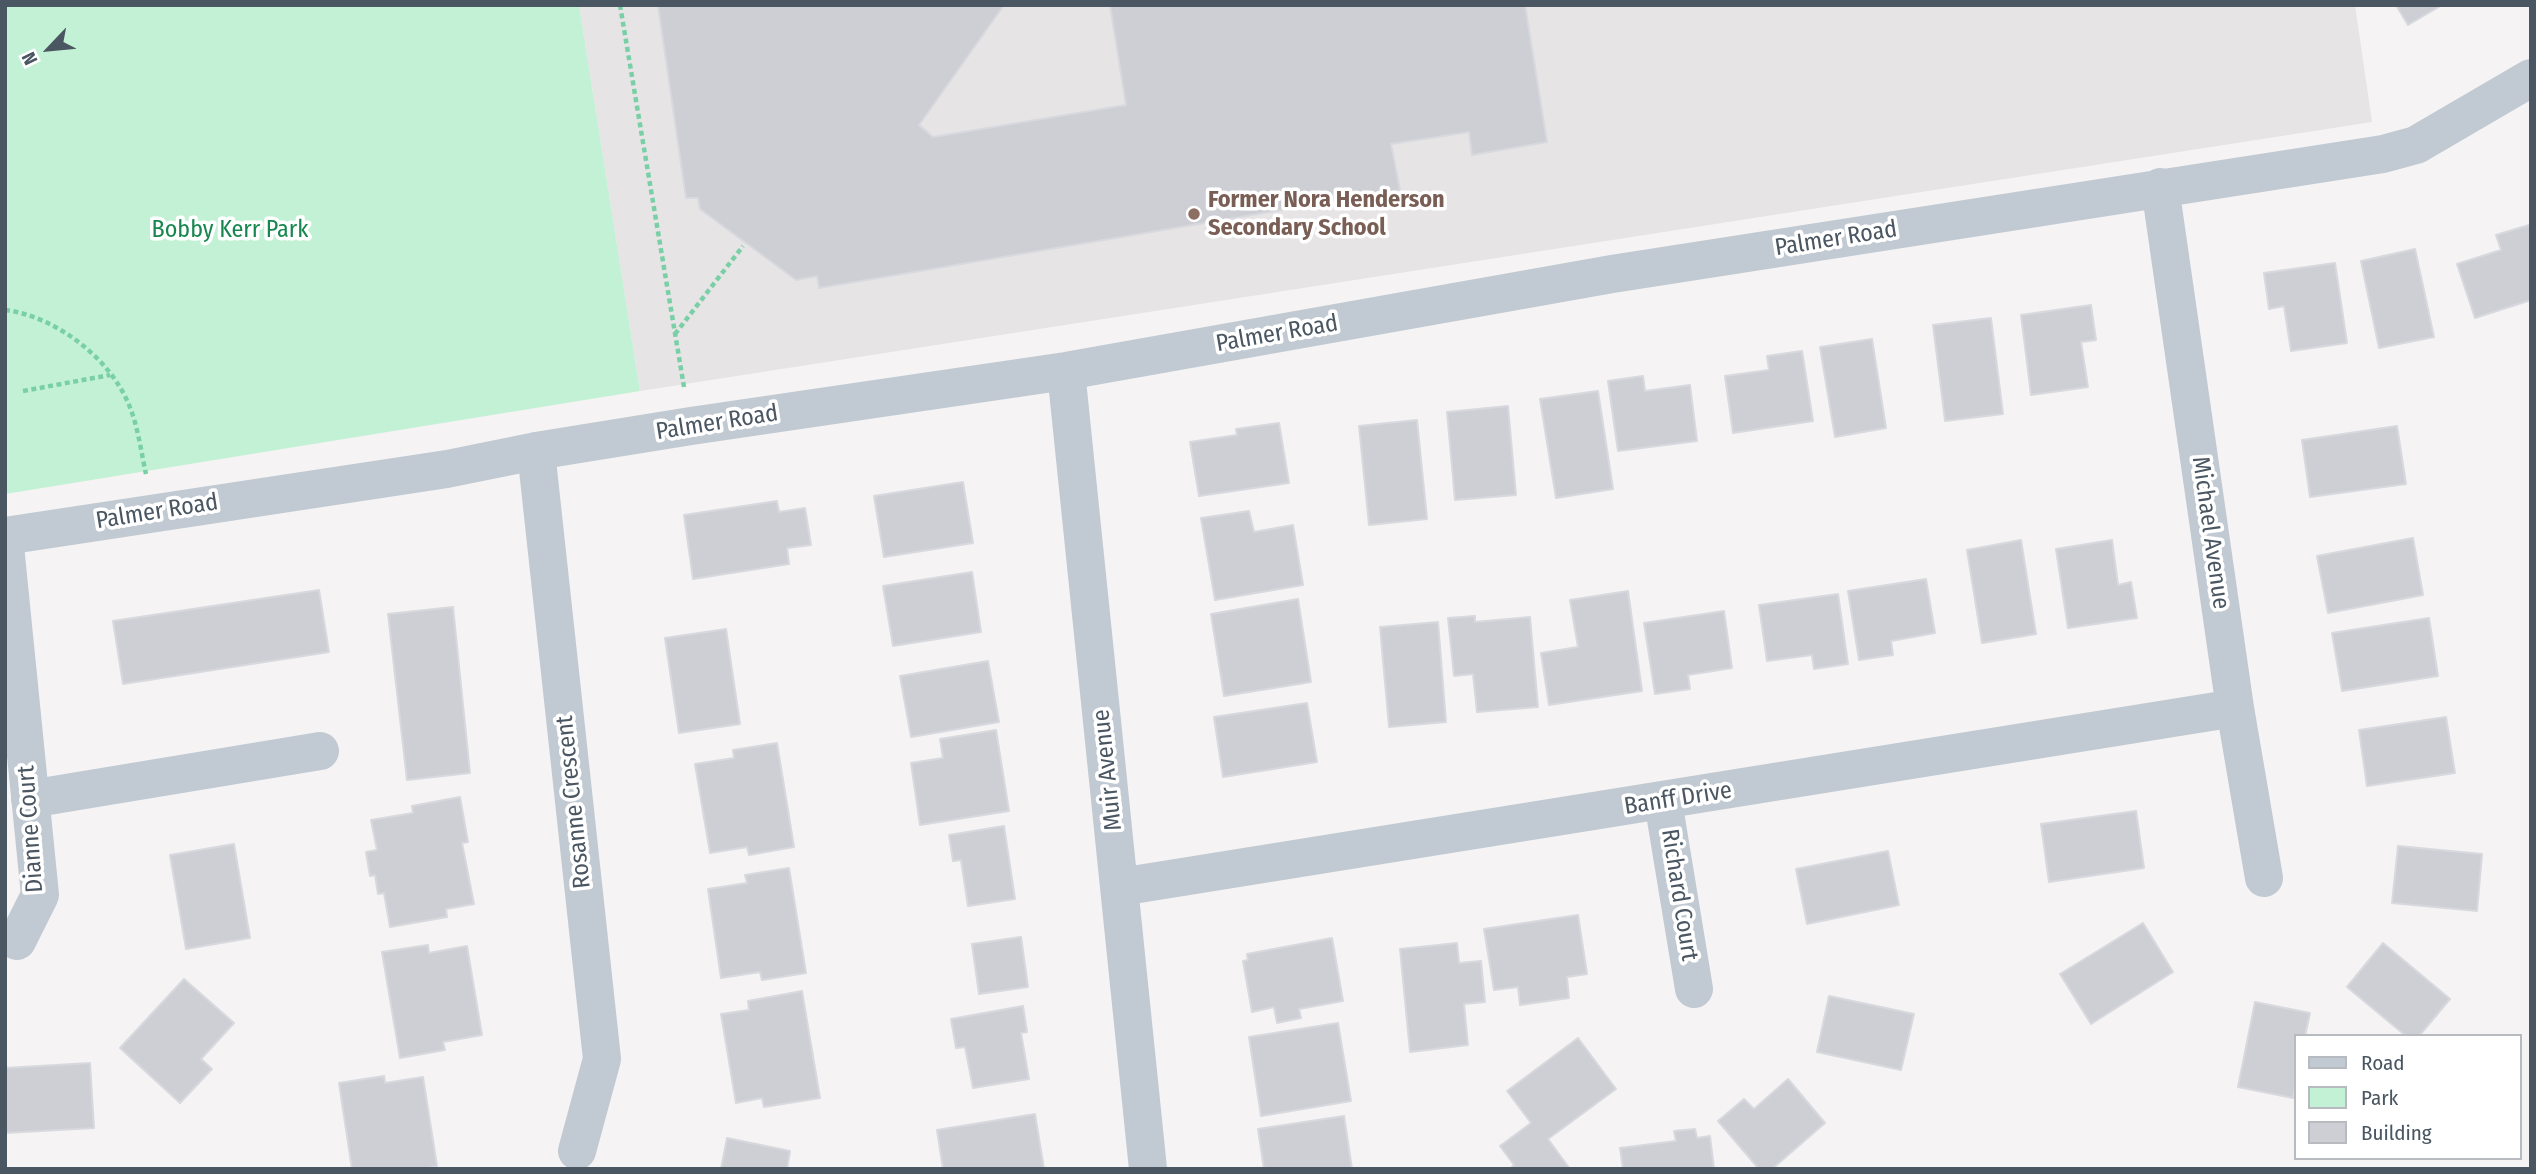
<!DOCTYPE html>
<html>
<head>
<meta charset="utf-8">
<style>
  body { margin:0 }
  #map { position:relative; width:2536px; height:1174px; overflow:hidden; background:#f5f3f3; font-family:"Fira Sans Condensed",sans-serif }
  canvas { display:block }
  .frame { position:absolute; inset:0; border:7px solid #4a5661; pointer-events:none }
  .legend { position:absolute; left:2294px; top:1034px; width:228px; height:126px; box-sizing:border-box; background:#fff; border:2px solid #b7bbc0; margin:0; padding:9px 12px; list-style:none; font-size:21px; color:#4a5661 }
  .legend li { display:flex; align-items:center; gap:14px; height:35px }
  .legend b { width:35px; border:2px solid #b7bbc0 }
  .north { position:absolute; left:14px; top:14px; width:70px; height:70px; -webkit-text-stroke:5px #fff; paint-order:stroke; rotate:244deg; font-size:19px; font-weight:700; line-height:28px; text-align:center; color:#4a5661 }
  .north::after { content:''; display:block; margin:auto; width:24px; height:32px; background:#4a5661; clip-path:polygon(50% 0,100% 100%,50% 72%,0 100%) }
</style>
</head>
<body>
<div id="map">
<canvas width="2536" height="1174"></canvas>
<div class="frame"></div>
<ul class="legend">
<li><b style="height:9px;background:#c1cad2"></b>Road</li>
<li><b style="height:19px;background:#c3f1d5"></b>Park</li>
<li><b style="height:19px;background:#cdcfd5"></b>Building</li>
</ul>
<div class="north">N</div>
</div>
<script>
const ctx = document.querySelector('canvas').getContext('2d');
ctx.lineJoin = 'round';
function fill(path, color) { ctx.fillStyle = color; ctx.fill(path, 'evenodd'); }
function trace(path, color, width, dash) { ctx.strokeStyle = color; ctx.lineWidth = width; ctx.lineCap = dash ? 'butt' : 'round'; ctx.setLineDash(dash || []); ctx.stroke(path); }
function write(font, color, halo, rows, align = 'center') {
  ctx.font = font + ' "Fira Sans Condensed",sans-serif'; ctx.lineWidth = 7; ctx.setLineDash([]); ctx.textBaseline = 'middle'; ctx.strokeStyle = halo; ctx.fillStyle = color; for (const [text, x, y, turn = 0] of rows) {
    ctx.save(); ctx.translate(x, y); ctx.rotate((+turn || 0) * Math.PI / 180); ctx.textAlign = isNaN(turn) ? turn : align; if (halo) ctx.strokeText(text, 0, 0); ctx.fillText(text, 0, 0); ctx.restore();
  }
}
fill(new Path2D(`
  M579 5H2355L2372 122 640 391Z`), '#e6e4e5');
fill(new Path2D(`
  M5 5H579L640 391 5 494Z`), '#c3f1d5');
const building = new Path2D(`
  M658 5H1004L919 125 933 137 1126 105 1110 5H1525L1547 142 1472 155 1469 132 1391 144 1400 190 819 288 817 276 796 280 700 209 698 198H686Z
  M2396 5H2442L2408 25Z
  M2529 225 2531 231V300L2475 318 2457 264 2501 250 2496 235Z
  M2415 249 2434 337 2379 348 2361 261Z
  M2335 263 2347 343 2291 351 2284 306 2269 309 2264 273Z
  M2091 305 2096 340 2081 342 2088 387 2031 395 2021 315Z
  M1991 318 2003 414 1945 421 1933 325Z
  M1872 339 1886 428 1835 437 1820 347Z
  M1802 351 1813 421 1733 433 1725 376 1769 370 1767 356Z
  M1643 376 1645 391 1690 385 1697 441 1618 451 1608 381Z
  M1598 391 1613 489 1556 498 1540 399Z
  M1508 406 1516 495 1455 500 1447 412Z
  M1417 420 1427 519 1369 525 1359 426Z
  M1279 423 1289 483 1199 496 1190 442 1237 435 1236 429Z
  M2397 426 2406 484 2310 497 2302 440Z
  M963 482 973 543 884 557 874 496Z
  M777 501 779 512 805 508 811 545 787 548 789 564 693 579 684 515Z
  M1249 511 1254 532 1293 525 1303 585 1215 600 1201 518Z
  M2413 538 2423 595 2328 613 2317 556Z
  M2021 540 2036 634 1982 643 1967 550Z
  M2112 540 2118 585 2131 582 2137 618 2068 628 2056 549Z
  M972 572 981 632 893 646 883 586Z
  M1926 579 1935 633 1891 641 1893 655 1859 660 1848 591Z
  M319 590 329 652 123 684 113 621Z
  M1628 591 1642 691 1549 705 1541 653 1578 647 1570 600Z
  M1838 594 1848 664 1814 669 1812 655 1767 661 1759 605Z
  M1298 599 1311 682 1224 696 1211 614Z
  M453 607 470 773 407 780 388 614Z
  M1724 611 1732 668 1688 675 1690 689 1655 694 1644 623Z
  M1475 616V622L1530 617 1538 707 1477 712 1473 674 1454 676 1448 618Z
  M2429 618 2438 676 2342 691 2332 633Z
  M1438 622 1446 722 1389 727 1380 627Z
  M726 629 740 724 679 733 665 638Z
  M988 661 999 722 911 737 900 676Z
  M1307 703 1317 762 1223 777 1214 717Z
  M2446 717 2455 773 2367 786 2359 730Z
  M996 730 1009 811 920 825 911 763 943 758 940 739Z
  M777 743 794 847 749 855 747 847 710 853 695 764 734 758 733 750Z
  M460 797 468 842 462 843 474 904 446 909 447 917 390 927 384 893 378 894 375 875 370 876 366 852 377 850 371 820 413 813 412 806Z
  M2136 811 2144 868 2049 882 2041 824Z
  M1004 826 1015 899 968 906 961 860 953 861 949 835Z
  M234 844 250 938 186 949 170 855Z
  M2398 846 2482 854 2477 911 2392 903Z
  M1888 851 1899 905 1807 924 1796 869Z
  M789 868 806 973 762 980 760 972 721 978 708 889 747 883 745 875Z
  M1578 915 1587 974 1567 977 1569 998 1520 1005 1518 987 1494 990 1484 929Z
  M2143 923 2173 972 2091 1024 2060 974Z
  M1021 937 1028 987 979 994 972 944Z
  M1332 938 1343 1001 1299 1009 1301 1018 1277 1023 1274 1007 1252 1012 1243 961 1248 960 1247 954Z
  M1457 943 1459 963 1481 961 1485 1002 1464 1004 1468 1045 1410 1052 1400 949Z
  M2383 943 2450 999 2419 1036H2406L2347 987Z
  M428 945 429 953 467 946 482 1035 443 1042 445 1050 400 1058 382 952Z
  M184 979 234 1023 201 1059 212 1069 180 1103 120 1048Z
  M802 991 820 1098 764 1107 762 1098 736 1103 721 1014 749 1010 748 1001Z
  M1829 996 1914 1014 1901 1070 1817 1052Z
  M2255 1002 2310 1013 2305 1036H2296V1080L2293 1098 2238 1087Z
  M1023 1006 1027 1032 1021 1033 1029 1079 973 1088 965 1047 956 1048 951 1019Z
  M1338 1023 1351 1101 1261 1116 1249 1037Z
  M1578 1038 1616 1089 1548 1139 1570 1169H1510L1514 1165 1500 1146 1531 1123 1507 1091Z
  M90 1063 94 1128 5 1133V1068Z
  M384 1076 385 1083 423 1077 437 1166 423 1169H352L339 1083Z
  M1788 1079 1825 1123 1772 1169H1759L1718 1121 1744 1099 1754 1109Z
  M1035 1114 1044 1169H943L937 1130Z
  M1344 1116 1352 1169H1264L1258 1129Z
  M1695 1129 1697 1138 1710 1136 1714 1169H1623L1620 1148 1676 1141 1674 1131Z
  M727 1138 790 1151 787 1169H721Z`);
fill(building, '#cdcfd5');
trace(building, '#d7d9de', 2);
trace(new Path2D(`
  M620 5 684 387
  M5 310C55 316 110 358 129 405 138 426 141 452 146 474
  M675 334 743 246
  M23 391 110 375`), '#7ad0a6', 4.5, [5, 3.5]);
trace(new Path2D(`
  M2160 187 2235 708 2264 878
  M1066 371 1148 1169
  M536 451 602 1059 577 1151
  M5 536 447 469 536 451 691 426 1066 371 1612 274 2383 154 2416 145 2531 78
  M5 546 40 895 17 941
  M30 799 320 751
  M1663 801 1694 989
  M1120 887 2235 708`), '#c1cad2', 38);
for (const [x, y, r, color] of [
  [1194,214,7,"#8d6e63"]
]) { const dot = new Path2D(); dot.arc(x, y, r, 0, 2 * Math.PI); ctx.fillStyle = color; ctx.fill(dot); trace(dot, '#fff', 2.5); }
write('bold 24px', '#785e54', '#fff', [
  ["Former Nora Henderson",1208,200],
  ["Secondary School",1208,228]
], 'left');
write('24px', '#17864f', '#fff', [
  ["Bobby Kerr Park",230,230]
]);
write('24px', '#4a5661', '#fff', [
  ["Palmer Road",1836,239,-9],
  ["Palmer Road",1277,334,-10],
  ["Palmer Road",717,423,-9],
  ["Palmer Road",157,512,-9],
  ["Michael Avenue",2210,533,82],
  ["Muir Avenue",1108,770,-96],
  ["Banff Drive",1678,799,-9],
  ["Rosanne Crescent",574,802,-96],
  ["Dianne Court",31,829,-94],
  ["Richard Court",1679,895,81]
]);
</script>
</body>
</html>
